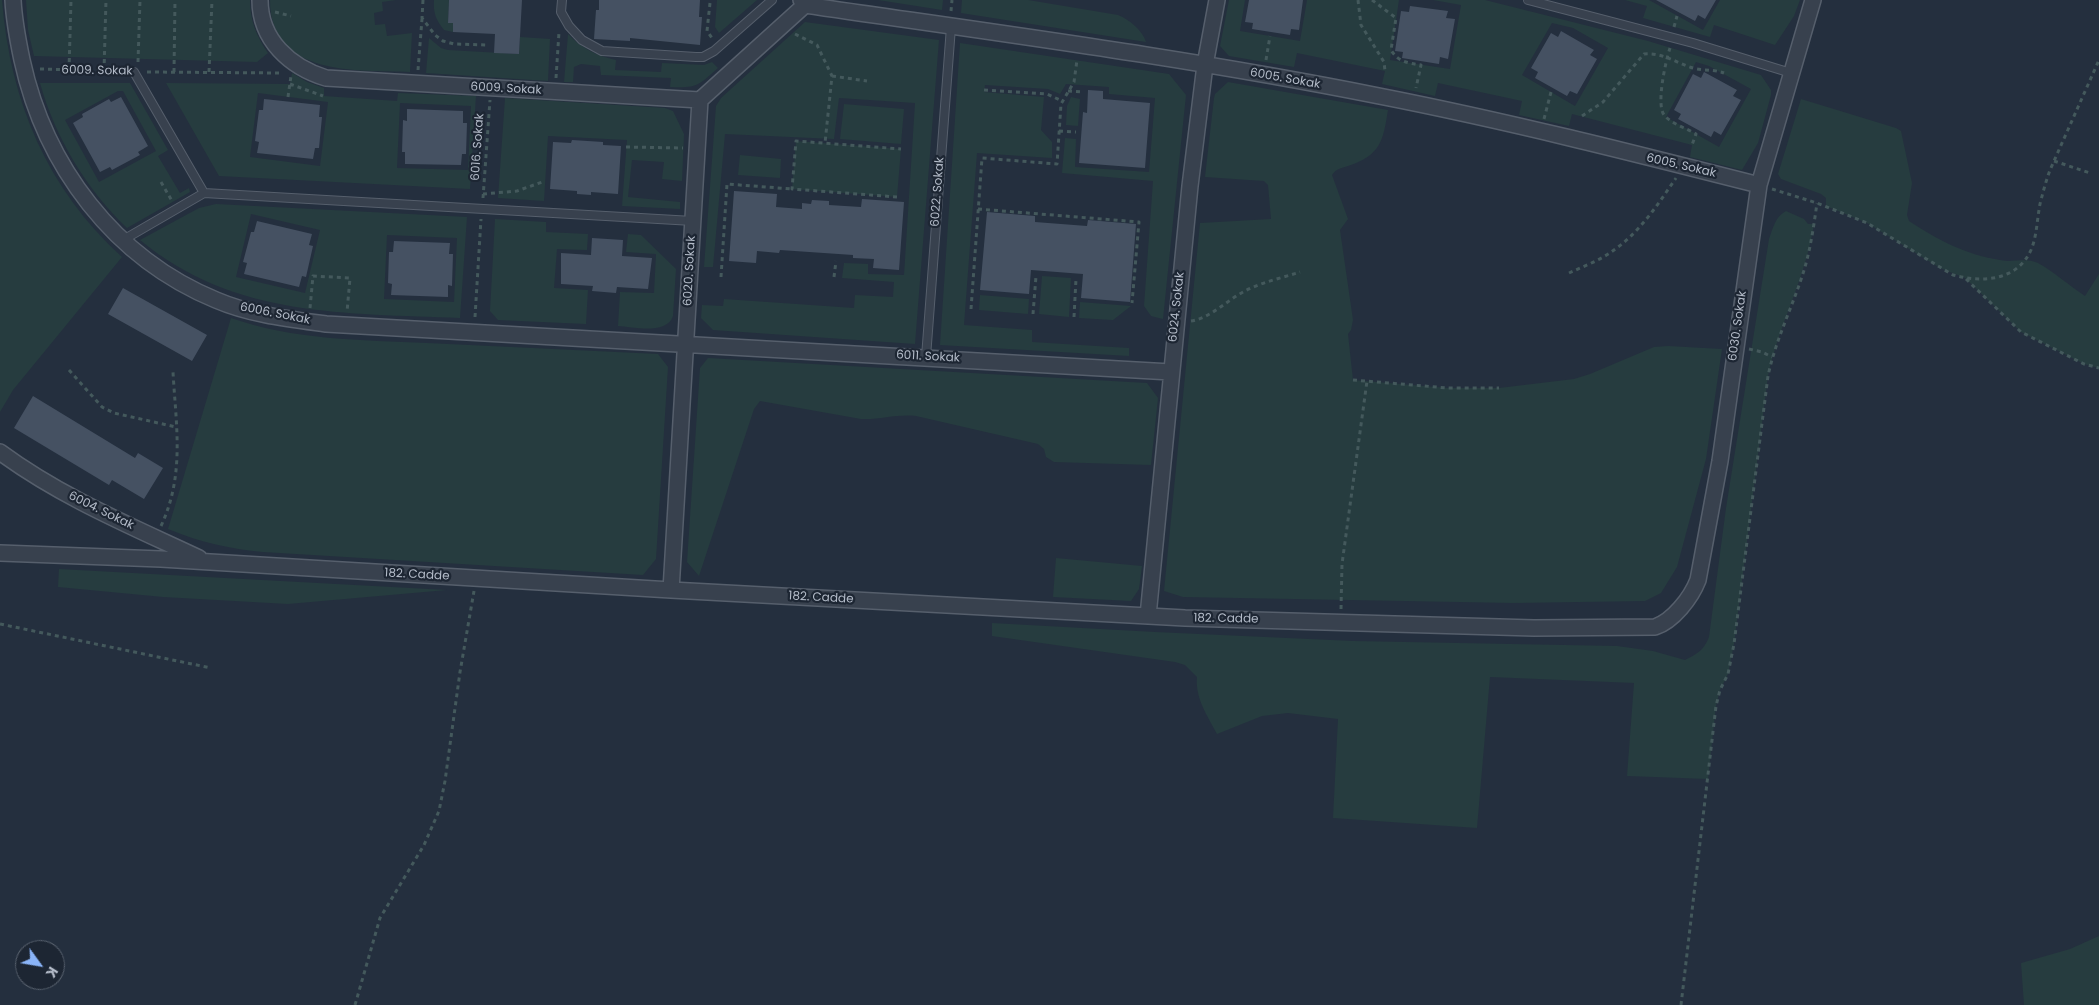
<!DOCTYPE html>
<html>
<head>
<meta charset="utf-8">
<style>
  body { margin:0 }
  #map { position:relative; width:2099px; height:1005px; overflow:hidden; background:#242f3e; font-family:Poppins,sans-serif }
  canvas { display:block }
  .north { position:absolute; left:15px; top:940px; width:50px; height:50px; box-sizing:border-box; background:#1d2633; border:1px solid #59626f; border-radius:50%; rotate:122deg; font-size:14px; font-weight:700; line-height:20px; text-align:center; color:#b4bcc9 }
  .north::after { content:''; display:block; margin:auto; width:18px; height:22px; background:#8ab4f8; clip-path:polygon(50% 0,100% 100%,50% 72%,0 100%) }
</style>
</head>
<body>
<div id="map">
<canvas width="2099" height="1005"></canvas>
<div class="north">K</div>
</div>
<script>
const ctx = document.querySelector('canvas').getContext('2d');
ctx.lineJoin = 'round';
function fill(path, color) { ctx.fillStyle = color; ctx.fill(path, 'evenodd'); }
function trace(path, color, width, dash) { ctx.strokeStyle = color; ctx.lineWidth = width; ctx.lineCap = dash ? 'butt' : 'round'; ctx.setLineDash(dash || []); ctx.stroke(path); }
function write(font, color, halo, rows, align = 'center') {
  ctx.font = font + ' Poppins,sans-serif'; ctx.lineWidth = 4.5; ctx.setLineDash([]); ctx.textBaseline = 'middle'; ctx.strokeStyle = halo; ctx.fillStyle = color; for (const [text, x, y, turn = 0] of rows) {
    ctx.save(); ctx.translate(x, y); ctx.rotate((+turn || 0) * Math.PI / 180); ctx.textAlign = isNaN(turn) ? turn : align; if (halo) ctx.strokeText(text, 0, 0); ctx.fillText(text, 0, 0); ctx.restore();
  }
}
fill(new Path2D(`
  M0 0H2C10 101 47 189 122 257L13 390 0 412Z
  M26 0H250C250 20 256 36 268 53L257 62 34 56 28 30Z
  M270 0H396L382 2 383 11 374 13 375 25 385 24 387 36 412 33 410 72C357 70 270 77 270 0Z
  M434 0H449L448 23H453V32L444 30C436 20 433 13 434 0Z
  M717 0H757L719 33 715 27Z
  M878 0H943L942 10Z
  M962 0H1028L1118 15C1130 20 1142 30 1146 42L961 13Z
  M1229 0H1245L1240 31 1300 41 1307 0H1399L1390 60 1450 69 1461 5 1433 0H1485L1648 41 1761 75 1771 90V95L1758 143 1742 170 1690 157 1692 145 1572 114 1569 126 1519 115 1522 101 1438 83 1435 96 1382 84 1385 71 1297 53 1294 67 1229 56 1220 46ZM1552 23 1573 28 1608 48 1575 106 1522 75ZM1696 62 1709 66 1751 89 1719 147 1666 117Z
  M1625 0H1649L1703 30 1720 0H1800L1794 16 1775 45 1714 25 1710 37 1643 18 1647 6Z
  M805 22 939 40 915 344 713 330 701 318 702 305 723 306 724 299 854 308 855 295 893 297 894 282 842 278 844 263 868 264V274L904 275 915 103 839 98 834 139 725 134 713 267H704L716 106 721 98Z
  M568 34C581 48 597 56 616 60L615 70 661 72 662 63 704 65 712 62 718 68C698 86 697 88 670 87L671 78 601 75 600 66 581 64 574 67 573 82H564Z
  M520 37 550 39 548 81 426 73 429 38 441 48 448 50 519 54Z
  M960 43 1169 74 1186 95 1163 319 1151 316 1144 306 1153 181 1062 173 1065 138 1076 139 1075 167 1149 172 1155 98 1109 94V87L1066 84 1060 94 1048 89 985 85 984 92 1044 97 1041 130 1052 142V158L977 153 964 325 1032 330V342L1129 348V356L940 345Z
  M292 73 307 82 324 88V96L397 101 398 93 476 96 470 189 219 176 166 83 290 84ZM258 93 328 102 320 166 250 157ZM400 103 471 106 468 170 397 168Z
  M1228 82 1388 110C1383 141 1381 155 1348 166 1341 168 1336 169 1332 175L1348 219 1340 230 1353 320 1351 330 1348 334 1353 380 1448 388H1499L1574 379 1590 374 1654 347 1668 346 1722 349 1706 459 1677 567 1661 593 1645 601 1514 603 1183 597 1164 591 1200 223 1271 219 1268 185 1264 181 1205 177 1214 98 1215 94Z
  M40 83H130L168 150 158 156 180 193 189 188 190 192 127 228C86 189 55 137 40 83ZM118 91H123L156 151 99 182 65 120Z
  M1071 97 1080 99 1078 126 1066 125 1067 106Z
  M505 98 665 108 673 111 684 134 682 181 662 179 664 162 632 160 628 197 680 202V209L622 206 627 140 548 136 544 201 498 198Z
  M1801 99 1896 128 1901 131 1912 183 1907 215 1909 221C1940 241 1964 254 2000 260 2013 263 2025 257 2038 263 2054 272 2070 286 2085 296L2099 274V368L2084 364 2021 332 1965 278 1940 268 1867 223 1826 206V198L1821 194 1781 179 1778 174Z
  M844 104 904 109 901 144 840 139Z
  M796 141 901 149 897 197 792 189Z
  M740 155 781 159 780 178 738 175Z
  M216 204 467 217 460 318C346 313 234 318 140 240L199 208ZM251 214 320 230 305 293 236 277ZM387 235 457 238 454 302 384 299Z
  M1786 211 1804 219 1808 224H1814C1806 277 1779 324 1768 376L1734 644 1728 674 1720 690 1716 706 1708 779 1627 776 1634 683 1490 677 1477 828 1333 818 1338 719 1288 713 1262 716 1217 734C1207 715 1195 698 1197 677L1185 665 1175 662 992 636V623L1155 632 1353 641 1617 646 1653 651 1685 660C1697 654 1704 650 1709 637L1726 508 1769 239C1773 228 1775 217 1786 211Z
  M495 219 546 222V232L588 234 587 250 557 249 554 288 588 290 586 324 498 320 490 311Z
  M628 234 641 235 676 269 673 316C667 335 633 327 618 326L620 292 654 293 656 254 626 252Z
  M1042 276 1071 278 1069 317 1039 314Z
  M980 295 1029 299 1028 314 979 310Z
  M1080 302 1131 306 1113 320 1079 318Z
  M231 318C293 340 361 340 427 343 504 347 581 350 658 354L668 367 656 559 643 575 263 552C230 549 199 542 168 529Z
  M708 358 1147 383 1158 398 1151 465 1054 462 1046 457 1044 449 1038 444 916 416C896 414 880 420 861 419L760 401 754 409 699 576 687 562 700 368Z
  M1056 558 1142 566 1139 589 1131 601 1053 597Z
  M59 569 447 590 288 604 163 597 58 587Z
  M2099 936V1005H2024L2021 963 2070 949Z`), '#263c3f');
fill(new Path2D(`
  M449 0H522L519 54 494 53 495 34 453 32V23H448Z
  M599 0H700L699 17H702L700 45 630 38V41L594 39 596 10H599Z
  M1249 0H1303L1299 30 1291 29 1290 35 1252 29 1253 23 1245 22Z
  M1656 0H1716L1705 19 1698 15 1695 21Z
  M1410 6 1448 11 1446 18 1455 19 1448 59 1440 57 1439 64 1402 58 1403 52 1395 51 1401 11 1409 12Z
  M1561 31 1594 50 1590 55 1597 59 1577 94 1570 91 1567 96 1535 78 1538 72 1531 68 1551 33 1558 37Z
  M1704 72 1737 90 1733 96 1741 100 1721 135 1714 131 1711 137 1678 119 1681 114 1674 110 1693 74 1701 78Z
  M1088 90 1103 91V99L1150 103 1145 168 1079 163 1083 112 1087 113Z
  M121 97 148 146 138 152 140 155 112 170 110 167 100 172 73 123 83 117 82 114 109 99 111 102Z
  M264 99 320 105 319 117H322L319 148H315L313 159 257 153 259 142 255 141 259 110H263Z
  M407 109 463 111V123H467L466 154H462L461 165 405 164V152H402L403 120 407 121Z
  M572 140 603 142V145L621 146 618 194 591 192V195L577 194V191L550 189 553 142 571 143Z
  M734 191 777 194 776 207 802 209V203L811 204 812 200 829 201V205L861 207 862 199 904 202 899 270 873 268 874 259 853 258V255L780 250 779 253 757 251 756 263 729 261Z
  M987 212 1035 216V222L1087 226 1088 220 1136 224 1130 302 1081 298 1083 274 1031 270 1029 294 980 290Z
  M257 221 312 234 309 245 313 246 306 277 302 276 299 287 244 274 247 263 243 262 251 232H254Z
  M592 238 623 240 622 256 652 258 648 289 617 287 616 293 592 291 593 286 561 284V253L591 255Z
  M394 241 450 243 449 254H453L452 286 448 285V297L391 295 392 284 388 283 389 252H393Z
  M123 288 207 335 192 361 108 314Z
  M33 396 135 458 138 453 163 468 144 499 112 480 109 485 14 428Z`), '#455162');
const lane = new Path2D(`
  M562 0 561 12 569 26 582 40 602 51 696 57H703L714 51 772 0
  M1528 0 1693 43 1791 73
  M134 72 204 193
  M123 240 204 193 693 221
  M926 357 951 27`);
const street = new Path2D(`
  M13 0C14 20 18 41 22 60 45 166 114 258 216 300 251 315 289 319 326 324L1171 372
  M260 0C260 40 290 67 326 78L700 100
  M805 5C997 33 1189 58 1379 96 1507 121 1633 153 1759 185
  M0 452C61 497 131 526 199 558
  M0 553 161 559 671 590 1185 618 1534 628 1655 627C1673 621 1691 598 1698 580L1720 461 1759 185 1813 0
  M671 590 700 100 805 5 801 0
  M1148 616 1190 186 1205 65 1217 0`);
trace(lane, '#565f6c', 10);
trace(street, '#565f6c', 18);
trace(new Path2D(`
  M423 0 422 18 435 35 443 41 454 44 489 45
  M1358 0 1361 25 1384 62 1385 71
  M1372 0 1396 18 1391 50C1398 62 1408 63 1421 65L1416 88
  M710 3 707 31 712 38
  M951 11 952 0
  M275 12 291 16
  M1674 27 1677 16
  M795 34 817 45 832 76 825 143
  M1670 48C1666 60 1655 107 1665 116 1672 124 1686 128 1696 134L1692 145
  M1266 60 1270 36
  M138 62 140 0
  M40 69 123 71
  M69 70 71 0
  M418 70 422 19
  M104 71 106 0
  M147 72 283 73
  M174 72 175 0
  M209 72 212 0
  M832 76 867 81
  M556 78 559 32
  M290 84 323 96
  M984 90 1047 94 1062 101
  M1068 91 1084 92
  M288 97 291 76
  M1582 116 1603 102 1644 54C1662 52 1676 63 1693 68 1703 71 1713 69 1724 73
  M1544 119 1551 92
  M1059 131 1076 132
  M626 147 683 148
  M2054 161 2090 173
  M161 182 172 201
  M1772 189 1817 203 1867 223 1953 275C1982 283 2017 281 2031 250 2037 236 2037 219 2040 204 2043 192 2046 181 2050 170L2099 60
  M483 194 517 191 545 181
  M897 197 792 189 796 141 901 149
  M483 198 490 100
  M978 209 1139 222 1132 303
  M1569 273C1584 266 1601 260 1614 250 1641 231 1658 204 1676 178
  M721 277 727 184 792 189
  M834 277 836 261
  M1966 279 2021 332 2084 364 2099 368
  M310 308 313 276 350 278 347 312
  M971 309 982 158 1057 164 1061 104 1074 82 1077 60
  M1033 314 1036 276
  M475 317 481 219
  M1074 317 1076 279
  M1191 321C1211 318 1227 300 1245 291 1262 282 1282 278 1300 272
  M1749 349 1762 352 1772 357
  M69 370 102 407 114 413 176 427
  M1353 380 1448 388H1499
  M161 526C185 475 176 426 173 372
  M1341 609 1342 564 1367 381
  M0 624 211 668
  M355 1005 380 918 424 845 439 811 445 781 460 672 474 591
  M1681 1005 1716 706 1720 690 1728 674 1734 644 1768 376C1776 338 1794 304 1805 267 1811 246 1814 224 1817 203`), '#44595c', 3, [4, 4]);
trace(lane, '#38414e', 8);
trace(street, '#38414e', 15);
write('12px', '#b4bcc9', '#1d2633', [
  ["6009. Sokak",97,71,1],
  ["6005. Sokak",1285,79,10],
  ["6009. Sokak",506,89,3],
  ["6016. Sokak",478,147,-86],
  ["6005. Sokak",1681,166,13],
  ["6022. Sokak",938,192,-86],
  ["6020. Sokak",690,271,-87],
  ["6024. Sokak",1177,307,-84],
  ["6006. Sokak",275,314,11],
  ["6030. Sokak",1738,326,-82],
  ["6011. Sokak",928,357,3],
  ["6004. Sokak",101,511,26],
  ["182. Cadde",417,575,3],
  ["182. Cadde",821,598,3],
  ["182. Cadde",1226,619,1]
]);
</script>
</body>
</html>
